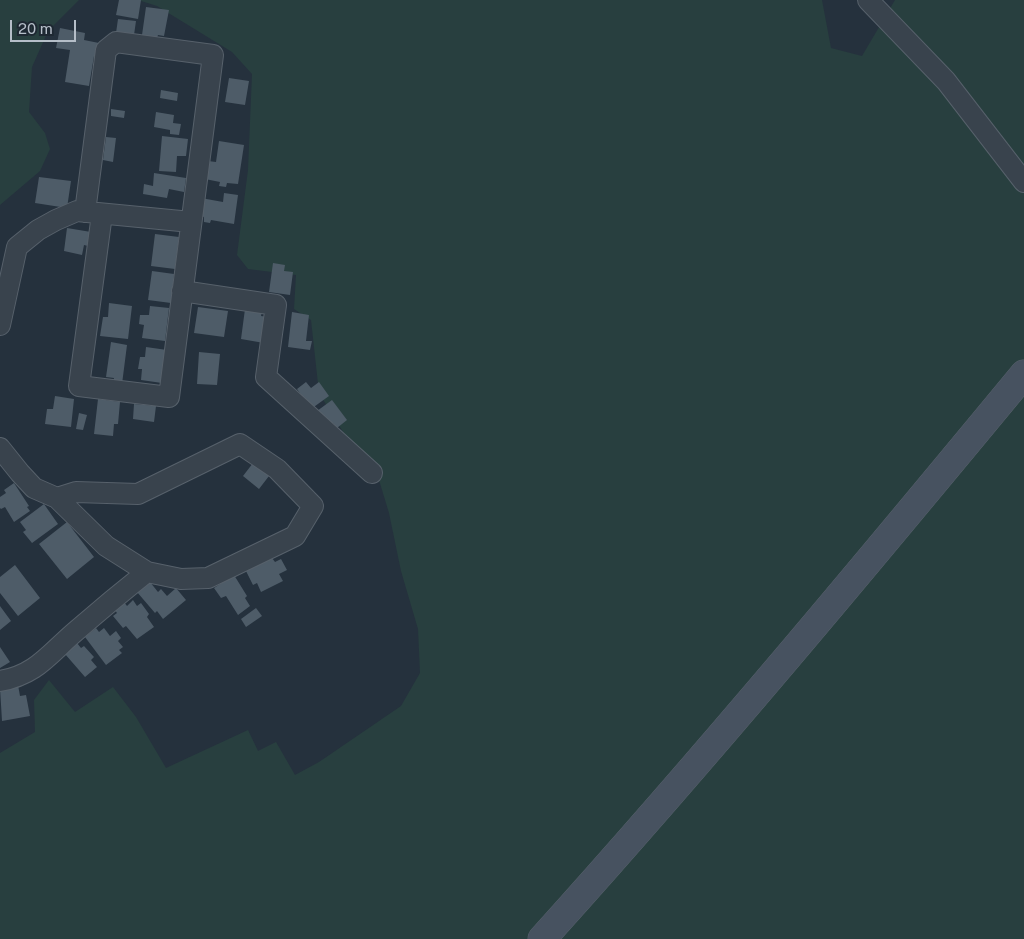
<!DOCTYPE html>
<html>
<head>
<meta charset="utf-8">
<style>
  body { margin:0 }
  #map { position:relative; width:1024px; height:939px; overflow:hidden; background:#25313d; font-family:"Public Sans",sans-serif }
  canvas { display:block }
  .scale { position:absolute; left:10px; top:20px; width:66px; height:22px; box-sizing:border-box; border:2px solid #b5bec8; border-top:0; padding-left:6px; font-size:15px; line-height:18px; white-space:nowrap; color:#b5bec8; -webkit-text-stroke:4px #1e2832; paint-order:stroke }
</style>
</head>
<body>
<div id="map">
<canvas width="1024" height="939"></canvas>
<div class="scale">20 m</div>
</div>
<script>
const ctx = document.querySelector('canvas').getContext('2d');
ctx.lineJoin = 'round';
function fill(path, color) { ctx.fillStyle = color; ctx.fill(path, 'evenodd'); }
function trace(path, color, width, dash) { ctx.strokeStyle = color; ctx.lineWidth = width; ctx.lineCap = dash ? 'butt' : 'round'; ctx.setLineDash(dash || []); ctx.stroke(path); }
fill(new Path2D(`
  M0 0H79L48 31 32 67 29 112 45 133 50 149 40 171 0 205Z
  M138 0H822L831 48 862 56 895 0H1024V939H0V753L35 732 34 700 49 680 75 712 113 687 136 717 166 768 248 730 258 751 276 742 295 775 319 762 401 706 420 673 418 629 401 571 389 513 379 480 343 432 319 393 311 320 294 309 296 275 248 269 237 255 248 170 252 74 232 52 157 6Z`), '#283f3f');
fill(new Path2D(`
  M119 0H141L138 19 116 15Z
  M146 7 169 10 164 36 158 35 157 38 142 35Z
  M118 19 136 21 134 35 116 33Z
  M60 28 85 33 84 40 99 43 97 56H94L89 86 65 82 70 50 56 48Z
  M229 78 249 81 245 105 225 102Z
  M161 90 178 93 177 101 160 98Z
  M111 109 125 111 124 118 111 116Z
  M156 112 174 115 173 123 181 124 179 135 170 134V130L154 127Z
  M162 136 188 139 186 156H177L176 172 159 171Z
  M106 137 116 138 113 162 103 160Z
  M219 141 244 145 238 184 227 183 226 187 219 186 220 182 205 179 208 161 216 162Z
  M154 173 186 178 184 192 169 189 167 198 143 194 144 184 153 186Z
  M39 177 71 181 67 208 35 203Z
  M224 193 238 195 234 224 211 220 210 223 204 222V217L198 215 201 198 223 202Z
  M67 228 91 232 88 246 84 245 82 255 64 251Z
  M155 234 179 237 175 269 151 266Z
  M273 263 285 265 284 271 293 272 290 295 269 292Z
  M152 271 174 274 171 303 148 300Z
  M109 303 132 306 128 339 100 336 103 317H108Z
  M150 306 169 308 165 341 142 338 144 325 139 324 140 315H149Z
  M198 307 228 311 224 337 194 333Z
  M245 309 262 311 261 316 268 317 264 343 241 339Z
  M292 312 309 315 306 341H312L310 350 288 347Z
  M111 342 127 345 122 384 113 383 114 378 106 377Z
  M146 347 167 350 162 383 141 380 142 369H138L140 357H145Z
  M199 352 220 354 217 385 197 384Z
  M306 382 311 388 319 382 329 396 311 409 297 389Z
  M55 396 74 399 71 427 45 424 47 409H53Z
  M98 399 120 402 118 424H114L113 436 94 434Z
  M332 400 347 420 337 428 333 423 329 426 317 411Z
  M134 404 156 406 154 422 133 419Z
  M79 413 87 415 83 430 76 429Z
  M253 463 269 476 259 489 243 476Z
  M14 483 29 506 27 507 30 511 14 522 5 507 1 509 0 508V497L6 493 4 490Z
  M44 504 58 524 32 543 23 532 26 530 20 522Z
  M67 522 94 557 67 579 39 544Z
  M272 558 275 562 281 559 287 570 279 574 283 581 261 592 257 583 253 585 246 571Z
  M15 565 40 598 18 616 0 593V577Z
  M234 575 247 596 245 598 250 606 238 615 226 596 221 598 214 588Z
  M150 582 158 592 161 589 167 596 176 588 186 600 163 619 157 611 155 613 137 592Z
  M133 600 137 606 141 603 149 614 147 617 154 627 137 639 126 626 123 628 113 616 117 613 114 609 124 602 127 606Z
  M0 606 11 621 0 630Z
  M256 608 262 616 246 627 241 619Z
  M96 628 99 632 104 628 110 636 116 631 121 638 118 641 123 647 119 650 122 653 106 665 85 637Z
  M77 643 81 648 84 646 94 657 91 660 97 667 85 677 65 654Z
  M0 647 10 662 0 668Z
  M18 685 20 696 26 695 30 716 2 721 0 688Z`), '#4e5c68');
const street = new Path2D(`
  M868 0 946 81 1024 182
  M85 212 106 50 116 42 213 55 169 397 79 386 102 214
  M182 291 276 305 266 377 372 473
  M0 325 17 247 38 230 56 220 77 211 191 222
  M0 448 20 473 34 488 57 498 106 546 147 572 181 579 208 578 295 536 313 506 277 469 240 444 138 494 76 492 57 498
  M0 681C36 675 49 654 76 631 99 611 123 591 147 572`);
const secondary = new Path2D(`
  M542 939C708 755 866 565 1024 374`);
trace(street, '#57616b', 22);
trace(secondary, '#57616b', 29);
trace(street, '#39434d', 20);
trace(secondary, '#475260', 28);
</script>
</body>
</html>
